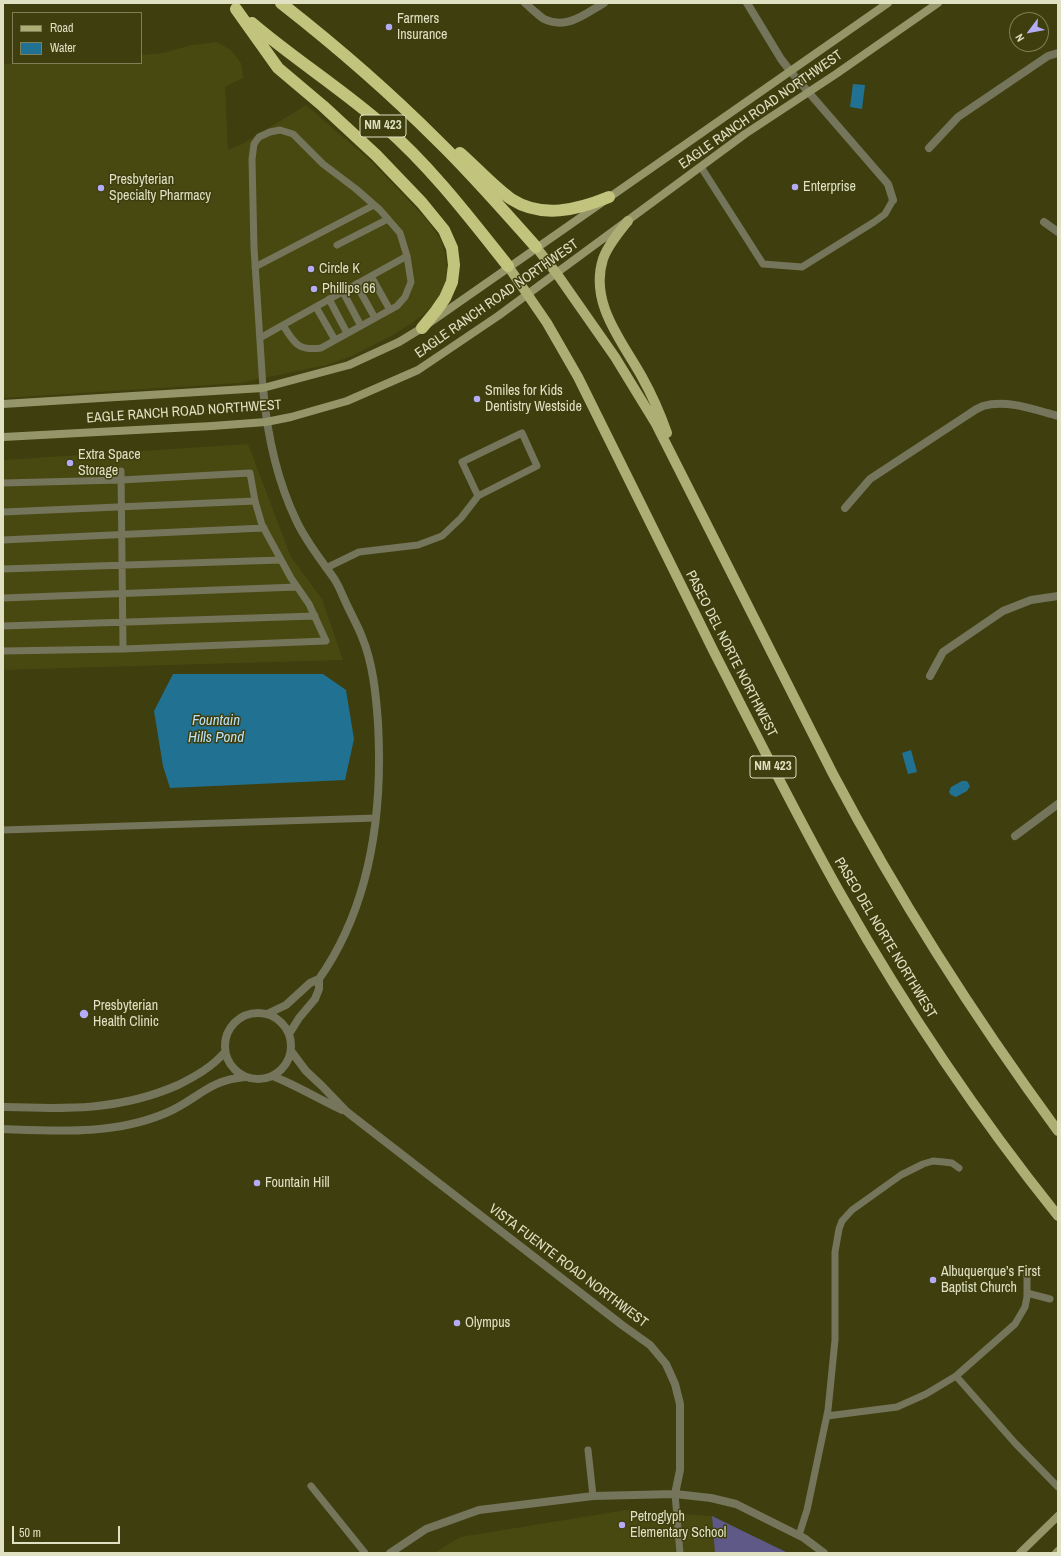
<!DOCTYPE html>
<html>
<head>
<meta charset="utf-8">
<style>
  body { margin:0 }
  #map { position:relative; width:1061px; height:1556px; overflow:hidden; background:#3e3e0f; font-family:"Archivo Narrow",sans-serif }
  canvas { display:block }
  .frame { position:absolute; inset:0; border:4px solid #dfe1c2; pointer-events:none }
  .legend { position:absolute; left:12px; top:12px; width:130px; height:52px; box-sizing:border-box; background:#3e3e0f; border:1px solid #7e7f57; margin:0; padding:5px 7px; list-style:none; font-size:12px; color:#dfe1c2 }
  .legend li { display:flex; align-items:center; gap:8px; height:20px }
  .legend b { width:20px; border:1px solid #7e7f57 }
  .north { position:absolute; left:1009px; top:12px; width:40px; height:40px; box-sizing:border-box; background:#3e3e0f; border:1px solid #7e7f57; border-radius:50%; rotate:238deg; font-size:11px; font-weight:700; line-height:16px; text-align:center; color:#dfe1c2 }
  .north::after { content:''; display:block; margin:auto; width:14px; height:18px; background:#b5acf8; clip-path:polygon(50% 0,100% 100%,50% 72%,0 100%) }
  .scale { position:absolute; left:12px; top:1526px; width:108px; height:18px; box-sizing:border-box; border:2px solid #dfe1c2; border-top:0; padding-left:5px; font-size:12px; line-height:14px; white-space:nowrap; color:#dfe1c2; -webkit-text-stroke:3px #3e3e0f; paint-order:stroke }
</style>
</head>
<body>
<div id="map">
<canvas width="1061" height="1556"></canvas>
<div class="frame"></div>
<ul class="legend">
<li><b style="height:5px;background:#acae74"></b>Road</li>
<li><b style="height:11px;background:#217292"></b>Water</li>
</ul>
<div class="north">N</div>
<div class="scale">50 m</div>
</div>
<script>
const ctx = document.querySelector('canvas').getContext('2d');
ctx.lineJoin = 'round';
function fill(path, color) { ctx.fillStyle = color; ctx.fill(path, 'evenodd'); }
function trace(path, color, width, dash) { ctx.strokeStyle = color; ctx.lineWidth = width; ctx.lineCap = dash ? 'butt' : 'round'; ctx.setLineDash(dash || []); ctx.stroke(path); }
function write(font, color, halo, rows, align = 'center') {
  ctx.font = font + ' "Archivo Narrow",sans-serif'; ctx.lineWidth = 3; ctx.setLineDash([]); ctx.textBaseline = 'middle'; ctx.strokeStyle = halo; ctx.fillStyle = color; for (const [text, x, y, turn = 0] of rows) {
    ctx.save(); ctx.translate(x, y); ctx.rotate((+turn || 0) * Math.PI / 180); ctx.textAlign = isNaN(turn) ? turn : align; if (halo) ctx.strokeText(text, 0, 0); ctx.fillText(text, 0, 0); ctx.restore();
  }
}
fill(new Path2D(`
  M217 42 231 50 241 63 243 78 225 87 228 150 242 144 306 105 372 162 427 220 441 240 446 258 448 275 446 283 440 299 421 317 395 334 352 356 327 365 240 383 3 398V64L24 63H141V55L162 53 192 45Z
  M248 444 291 557 322 599 343 660 3 670V460Z
  M626 1510 712 1516 715 1553H434L460 1537Z`), '#484811');
fill(new Path2D(`
  M712 1516 788 1553H715Z`), '#5f5988');
fill(new Path2D(`
  M853 84 865 85 862 109 850 107Z
  M173 674H323L346 690 354 739 345 780 170 788 163 766 154 711Z
  M911 750 917 772 908 774 902 753Z
  M962 781H967L970 786 967 791 956 797 951 795 949 792 951 787Z`), '#217292');
trace(new Path2D(`
  M701 167 763 264 802 267 874 222 885 214 893 200
  M337 245 388 219
  M255 267 374 205
  M371 276 390 310
  M356 284 375 318
  M343 292 361 326
  M329 299 347 333
  M316 307 335 340
  M283 325 407 256
  M260 338 283 325C294 343 298 351 321 348L397 306 405 297 411 282 407 256 400 233 380 210 356 189 323 164 293 134 280 130 270 132 259 137 254 144 252 159 254 248 263 388
  M121 471 123 649
  M3 483 121 480 250 473 255 501 262 525 291 578 309 604 326 641 123 649 3 651
  M3 512 255 501
  M3 540 264 528
  M326 568 359 552 418 545 442 536 461 518 478 496 537 466 522 433 462 462 478 496
  M3 569 281 560
  M3 598 297 587
  M3 626 315 616
  M3 830 376 818
  M1027 1293 1050 1299
  M956 1376 1015 1443 1058 1487
  M827 1416 897 1407 926 1394 956 1376 1015 1324 1025 1307 1027 1297V1274
  M588 1450 593 1496
  M311 1486 365 1553
  M675 1494 680 1553
  M799 1535 807 1510 828 1410 835 1340V1252L839 1229 842 1221 852 1210 901 1175 923 1164 933 1161 944 1162 952 1163 959 1168`), '#74755a', 7);
trace(new Path2D(`
  M525 3C531 8 538 15 544 19 567 30 585 14 604 3
  M747 3 781 59 791 72 888 184 893 200
  M929 148 958 117 1048 56 1058 53
  M1044 222 1058 232
  M263 388C267 434 277 481 297 522 307 543 322 561 335 580 340 588 343 597 347 605 352 616 358 626 362 637 373 663 376 695 378 723 383 812 371 905 319 979
  M845 508 870 479 969 414C973 411 978 408 983 406 1007 399 1035 410 1058 416
  M930 676 943 652 1003 611 1031 600 1058 596
  M1015 836 1058 804
  M225 1046a33 33 0 1 1 66 0a33 33 0 1 1-66 0Z
  M267 1014 286 1005 310 983 319 979V989L315 999 299 1018 289 1034
  M291 1051 306 1071 322 1086 347 1112 622 1325 650 1345 666 1364 675 1384 680 1404V1470L675 1494
  M273 1076C297 1086 319 1099 342 1110
  M3 1107C66 1109 119 1111 178 1085 196 1076 212 1067 225 1052
  M3 1129C57 1131 115 1135 166 1113 197 1100 208 1080 245 1077
  M390 1553 426 1529 479 1510 593 1496 675 1494 711 1498 736 1504 804 1538 824 1553`), '#74755a', 8);
trace(new Path2D(`
  M3 404 263 388 349 365 399 342 422 328 888 3
  M3 437 212 426 266 422 291 417 347 401 418 370 498 316 745 134 836 74 938 3
  M1020 1553 1058 1516
  M1056 1553 1058 1551`), '#949569', 8);
trace(new Path2D(`
  M628 221C619 232 608 245 603 259 589 303 622 341 642 377 652 395 660 413 667 433
  M536 247 557 274 615 357 656 424 833 774C899 899 975 1018 1058 1131
  M508 266 547 323 578 377C623 468 669 560 714 652 756 734 797 817 843 898 906 1009 978 1116 1058 1216`), '#acae74', 10);
trace(new Path2D(`
  M281 3C336 46 388 91 437 140 472 174 504 211 536 247
  M236 9 278 68 323 106 376 155 422 203 444 230 452 248 454 265 452 282 445 298 436 311 422 328
  M252 23C294 59 342 89 384 126 431 167 469 217 508 266
  M460 153C477 168 493 186 511 199 542 219 577 210 609 197`), '#c2c47e', 12);
for (const [x, y, r, color] of [
  [389,27,4,"#b5acf8"],
  [795,187,4,"#b5acf8"],
  [101,188,4,"#b5acf8"],
  [311,269,4,"#b5acf8"],
  [314,289,4,"#b5acf8"],
  [477,399,4,"#b5acf8"],
  [70,463,4,"#b5acf8"],
  [84,1014,5,"#b5acf8"],
  [257,1183,4,"#b5acf8"],
  [933,1280,4,"#b5acf8"],
  [457,1323,4,"#b5acf8"],
  [622,1525,4,"#b5acf8"]
]) { const dot = new Path2D(); dot.arc(x, y, r, 0, 2 * Math.PI); ctx.fillStyle = color; ctx.fill(dot); trace(dot, '#3e3e0f', 1.5); }
for (const [x, y, w] of [
  [383,126,46],
  [773,767,46]
]) { const box = new Path2D(); box.roundRect(x - w / 2, y - 11, w, 22, 3); ctx.fillStyle = '#3e3e0f'; ctx.fill(box); trace(box, '#dfe1c2', 1); }
write('bold 13px', '#dfe1c2', null, [
  ["NM 423",383,126],
  ["NM 423",773,767]
]);
write('14px', '#dfe1c2', '#3e3e0f', [
  ["Farmers",397,19],
  ["Insurance",397,35],
  ["Presbyterian",109,180],
  ["Specialty Pharmacy",109,196],
  ["Enterprise",803,187],
  ["Circle K",319,269],
  ["Phillips 66",322,289],
  ["Smiles for Kids",485,391],
  ["Dentistry Westside",485,407],
  ["Extra Space",78,455],
  ["Storage",78,471],
  ["Presbyterian",93,1006],
  ["Health Clinic",93,1022],
  ["Fountain Hill",265,1183],
  ["Albuquerque’s First",941,1272],
  ["Baptist Church",941,1288],
  ["Olympus",465,1323],
  ["Petroglyph",630,1517],
  ["Elementary School",630,1533]
], 'left');
write('14px', '#dfe1c2', '#3e3e0f', [
  ["EAGLE RANCH ROAD NORTHWEST",761,110,-35],
  ["EAGLE RANCH ROAD NORTHWEST",497,299,-35],
  ["EAGLE RANCH ROAD NORTHWEST",184,412,-4],
  ["PASEO DEL NORTE NORTHWEST",731,654,63],
  ["PASEO DEL NORTE NORTHWEST",885,938,59],
  ["VISTA FUENTE ROAD NORTHWEST",568,1266,37]
]);
write('italic 15px', '#b9e0f3', '#3e3e0f', [
  ["Fountain",216,721],
  ["Hills Pond",216,738]
]);
</script>
</body>
</html>
